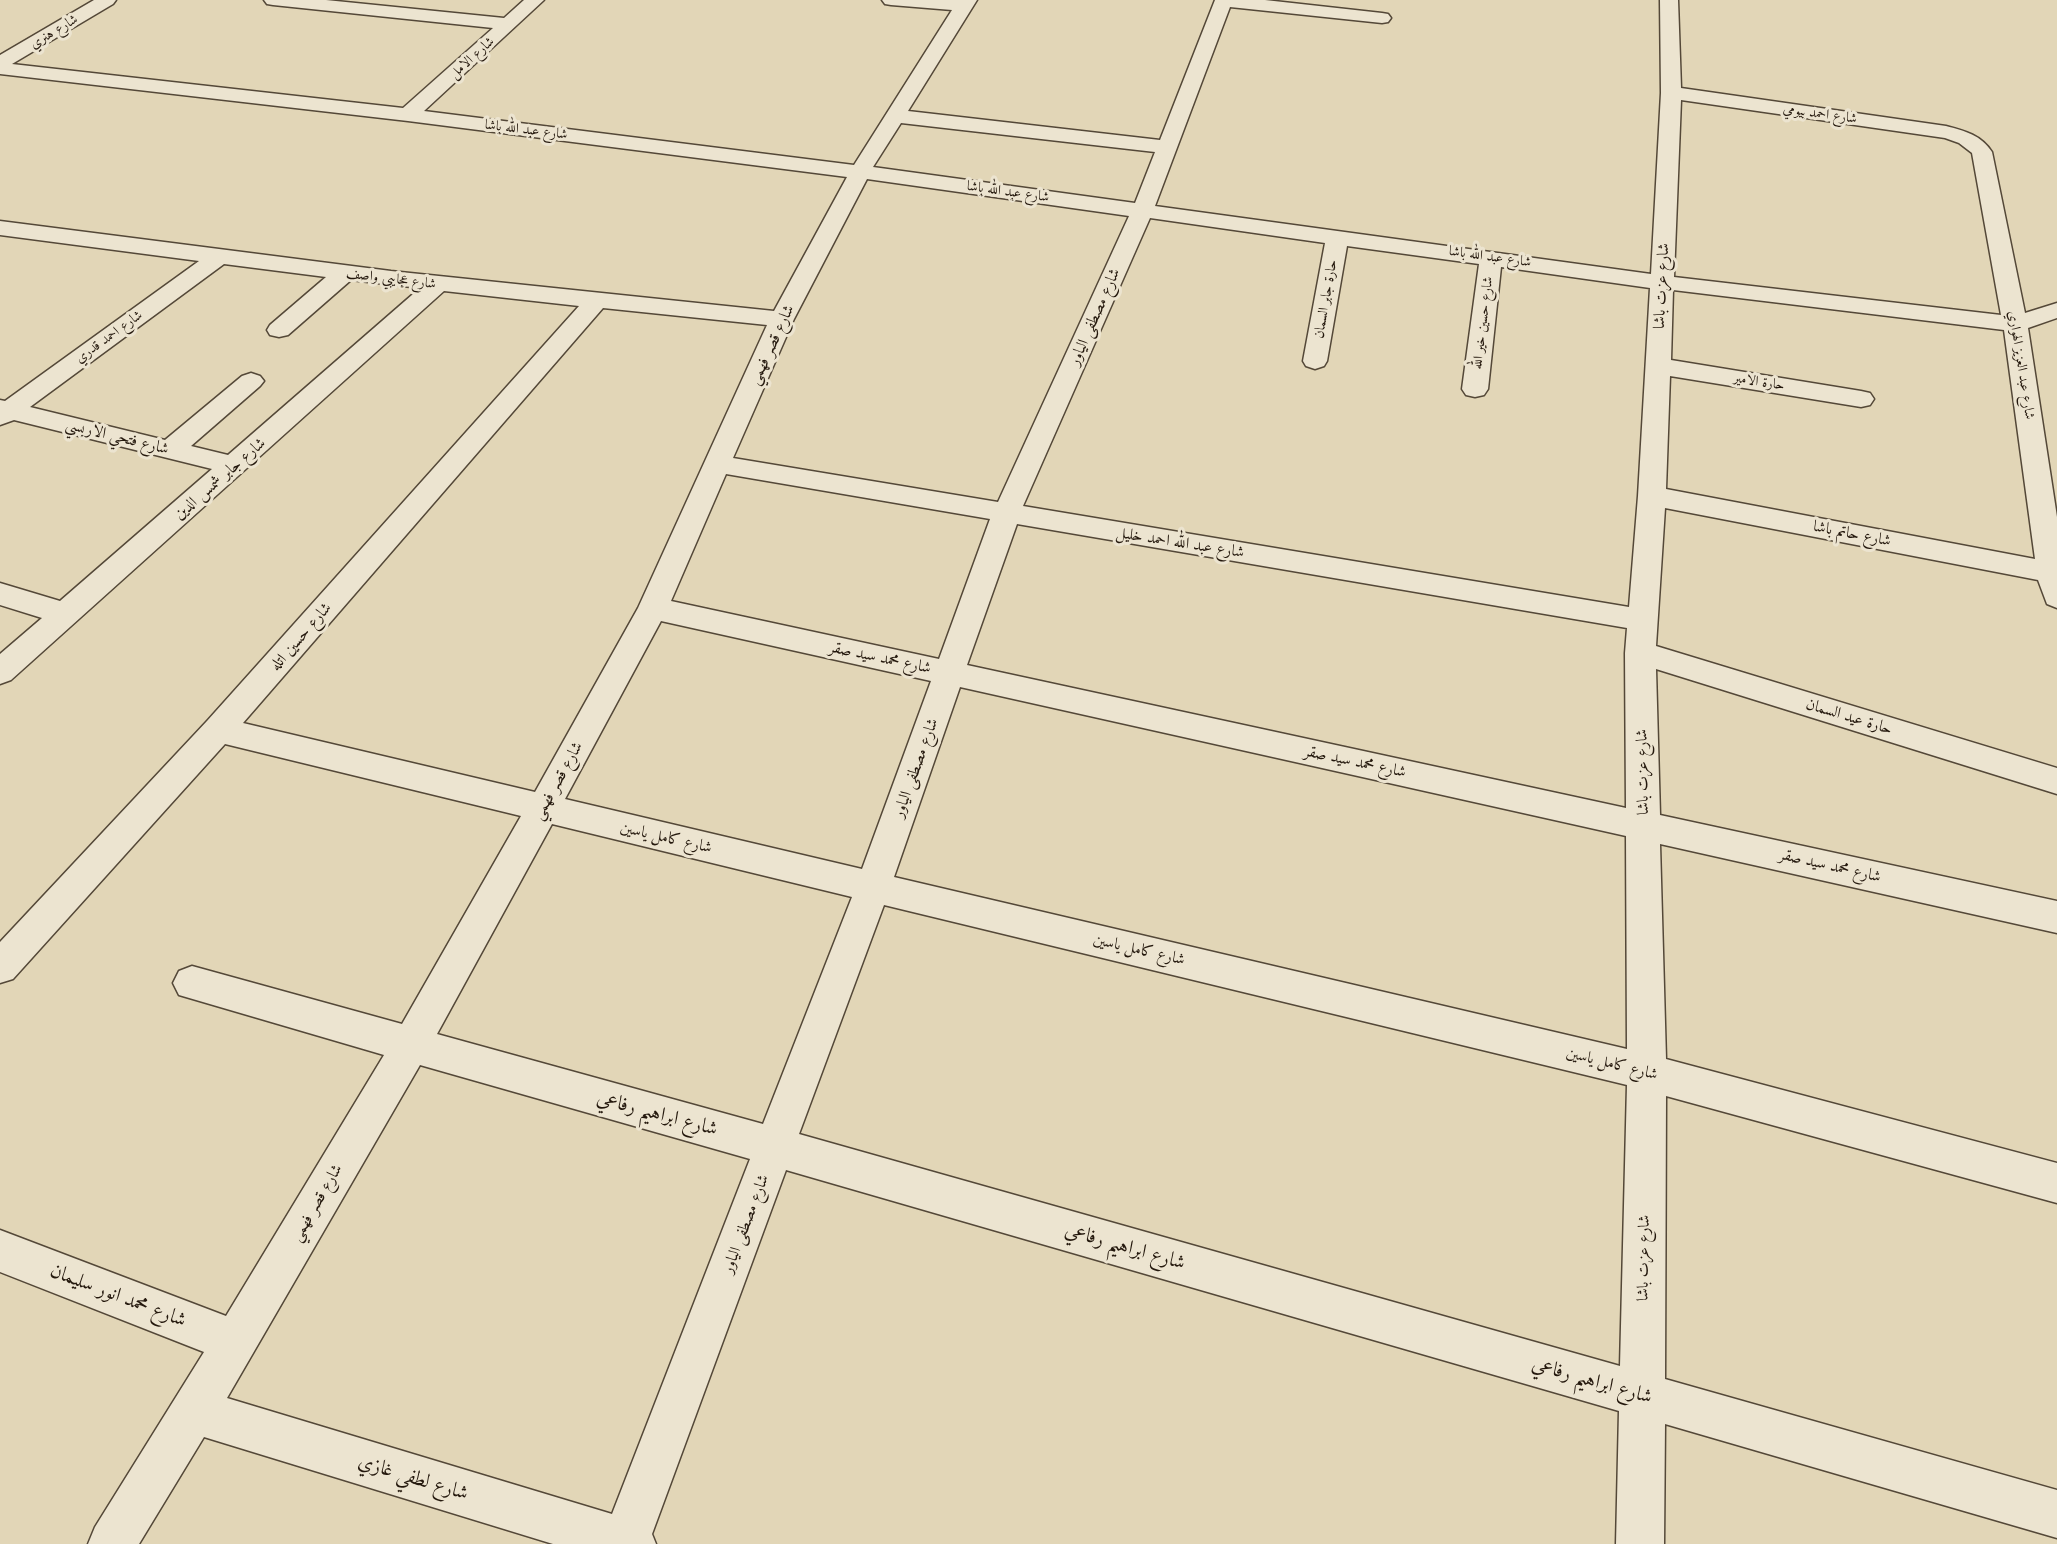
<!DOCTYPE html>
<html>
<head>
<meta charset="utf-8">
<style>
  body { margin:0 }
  canvas { display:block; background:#e2d6b7 }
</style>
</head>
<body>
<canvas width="2057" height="1544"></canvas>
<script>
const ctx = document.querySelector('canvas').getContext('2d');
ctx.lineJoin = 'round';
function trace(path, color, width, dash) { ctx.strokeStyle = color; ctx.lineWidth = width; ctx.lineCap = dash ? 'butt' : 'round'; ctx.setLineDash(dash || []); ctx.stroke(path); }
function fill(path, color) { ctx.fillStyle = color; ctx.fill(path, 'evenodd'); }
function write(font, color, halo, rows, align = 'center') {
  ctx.font = font + ' "Old Standard TT",Amiri,serif'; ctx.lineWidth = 6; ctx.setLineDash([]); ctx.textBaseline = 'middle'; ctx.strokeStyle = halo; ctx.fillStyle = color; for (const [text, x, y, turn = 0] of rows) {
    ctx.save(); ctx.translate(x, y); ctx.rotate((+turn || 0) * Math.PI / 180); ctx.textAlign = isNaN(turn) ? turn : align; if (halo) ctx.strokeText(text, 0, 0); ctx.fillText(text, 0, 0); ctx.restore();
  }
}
const street = new Path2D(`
  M94 0H116L113 4 12 64 403 108 493 28 273 5 267 4 264 0H326L504 18 524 0H544L424 111 854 165 952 10 891 5 885 4 882 0H977L908 111 1160 140 1215 0H1265L1382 13 1388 14 1391 18 1388 22 1382 23 1230 7 1155 206 1651 274 1661 93 1660 0H1678L1681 88 1946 126C1965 131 1981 135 1992 152L2025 313 2057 303V318L2028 328 2057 517V608L2047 604 2038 580 1665 508 1656 646 2057 768V794L1656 669 1660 815 2057 901V933L1660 844 1666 1059 2057 1163V1203L1666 1096 1665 1379 2057 1490V1538L1665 1424 1664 1544H1616L1619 1411 786 1170 652 1534 656 1544H553L204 1437 139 1544H88L95 1527 204 1352 0 1272V1230L226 1316 384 1055 179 995 173 983 179 971 192 966 402 1024 521 816 225 744 13 979 0 983V942L207 721 579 306 444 291 11 680 0 684V654L42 618 0 605V583L60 601 212 469 14 420 0 425V400L5 401 199 261 0 235V221L391 271 774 311 847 177 408 121 0 74V55ZM1681 100 1945 138 1959 143 1972 153 2001 315 1674 277ZM901 123 1155 152 1135 203 873 167ZM867 179 1129 216 998 502 733 458 794 319ZM1150 218 1325 243 1303 361 1306 366 1315 369 1324 366 1327 361 1347 246 1479 264 1462 389 1466 395 1475 397 1484 395 1488 389 1501 267 1650 288 1638 496 1629 607 1023 506ZM224 264 326 277 270 325 267 330 270 335 279 337 288 335 351 280 420 288 228 455 191 446 260 386 264 381 260 376 251 373 242 376 165 440 30 407ZM1673 290 2004 330 2035 559 1666 489 1670 376 1861 407 1870 405 1874 399 1870 393 1861 391 1671 360ZM603 308 767 325 638 608 535 792 243 723ZM726 474 990 519 939 659 671 601ZM1017 524 1627 628 1625 653 1626 808 967 665ZM661 621 931 681 862 869 565 799ZM960 687 1626 836 1627 1049 894 877ZM552 824 852 897 763 1124 437 1034ZM884 905 1627 1085 1620 1366 799 1134ZM420 1065 750 1159 612 1514 227 1398Z`);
trace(street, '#544838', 3);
fill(street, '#ece4d0');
write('14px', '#24180d', '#ece4d0', [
  ["شارع هنري",54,32,-31],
  ["شارع الامل",472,58,-42],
  ["شارع احمد بيومي",1820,114,8],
  ["شارع عبد الله باشا",526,130,7],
  ["شارع عبد الله باشا",1008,192,8],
  ["شارع عبد الله باشا",1490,257,8],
  ["شارع عجايبي واصف",391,279,7],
  ["حارة جابر السمان",1326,299,-80],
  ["شارع حسين خير الله",1483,323,-83],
  ["شارع احمد قدري",109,337,-36],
  ["شارع عبد العزيز الهواري",2021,365,81],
  ["حارة الامير",1759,382,9]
]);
write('16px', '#24180d', '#ece4d0', [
  ["شارع عزت باشا",1662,286,-87],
  ["شارع مصطفى الياور",1095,317,-66],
  ["شارع قصر فهمي",772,345,-65],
  ["شارع فتحي الاربسي",117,437,14],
  ["شارع جابر شمس الدين",220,479,-41],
  ["شارع حاتم باشا",1852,534,11],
  ["شارع عبد الله احمد خليل",1180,543,9],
  ["شارع حسين اتله",301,637,-49],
  ["شارع محمد سيد صقر",880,658,12],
  ["حارة عيد السمان",1849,717,17],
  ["شارع محمد سيد صقر",1355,762,12],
  ["شارع مصطفى الياور",916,768,-70],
  ["شارع عزت باشا",1643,772,-91],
  ["شارع قصر فهمي",558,781,-61],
  ["شارع كامل ياسين",666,838,13],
  ["شارع محمد سيد صقر",1830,866,13],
  ["شارع كامل ياسين",1139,950,13],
  ["شارع كامل ياسين",1612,1064,14],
  ["شارع قصر فهمي",317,1203,-60],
  ["شارع مصطفى الياور",746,1224,-69],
  ["شارع عزت باشا",1644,1258,-89]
]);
write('20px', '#24180d', '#ece4d0', [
  ["شارع ابراهيم رفاعي",657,1114,15],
  ["شارع ابراهيم رفاعي",1125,1247,16],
  ["شارع محمد انور سليمان",118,1296,21],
  ["شارع ابراهيم رفاعي",1592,1381,16],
  ["شارع لطفي غازي",413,1478,17]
]);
</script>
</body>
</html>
